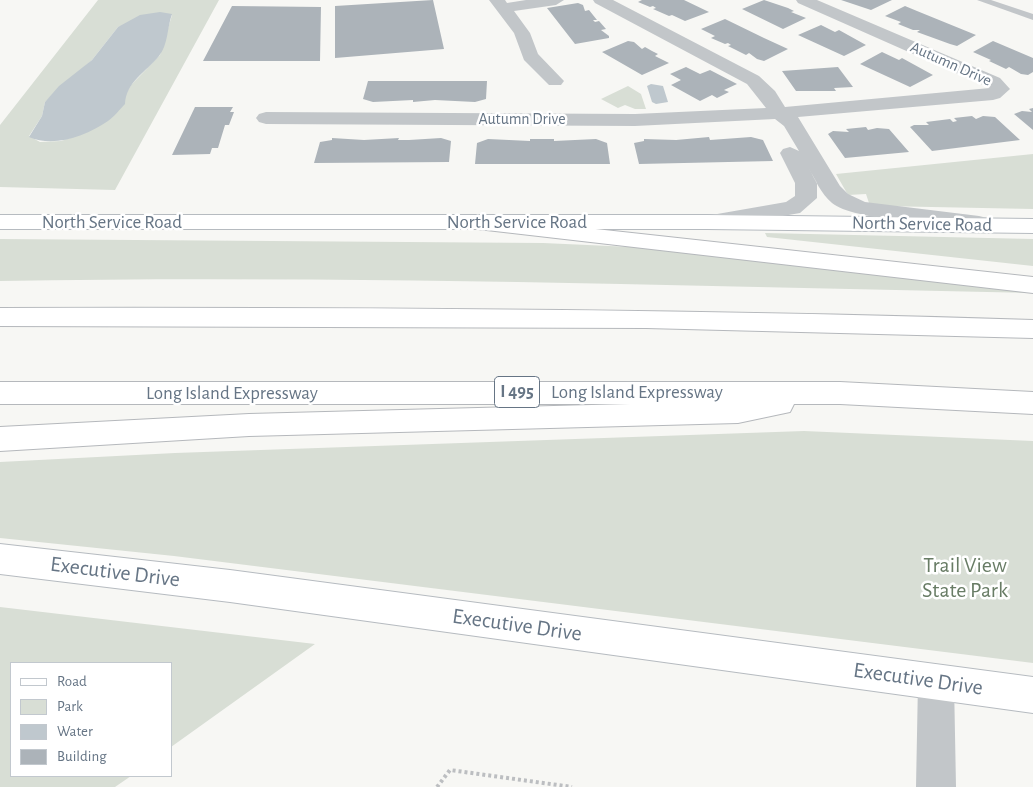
<!DOCTYPE html>
<html>
<head>
<meta charset="utf-8">
<style>
  body { margin:0 }
  #map { position:relative; width:1033px; height:787px; overflow:hidden; background:#f7f7f4; font-family:"Alegreya Sans",sans-serif }
  canvas { display:block }
  .legend { position:absolute; left:10px; top:662px; width:162px; height:115px; box-sizing:border-box; background:#fff; border:1px solid #c2c8ce; margin:0; padding:6px 9px; list-style:none; font-size:15px; color:#667585 }
  .legend li { display:flex; align-items:center; gap:10px; height:25px }
  .legend b { width:25px; border:1px solid #c2c8ce }
</style>
</head>
<body>
<div id="map">
<canvas width="1033" height="787"></canvas>
<ul class="legend">
<li><b style="height:6px;background:#fff"></b>Road</li>
<li><b style="height:14px;background:#d8ded5"></b>Park</li>
<li><b style="height:14px;background:#bfc8ce"></b>Water</li>
<li><b style="height:14px;background:#acb3b9"></b>Building</li>
</ul>
</div>
<script>
const ctx = document.querySelector('canvas').getContext('2d');
ctx.lineJoin = 'round';
function fill(path, color) { ctx.fillStyle = color; ctx.fill(path, 'evenodd'); }
function trace(path, color, width, dash) { ctx.strokeStyle = color; ctx.lineWidth = width; ctx.lineCap = dash ? 'butt' : 'round'; ctx.setLineDash(dash || []); ctx.stroke(path); }
function write(font, color, halo, rows, align = 'center') {
  ctx.font = font + ' "Alegreya Sans",sans-serif'; ctx.lineWidth = 5; ctx.setLineDash([]); ctx.textBaseline = 'middle'; ctx.strokeStyle = halo; ctx.fillStyle = color; for (const [text, x, y, turn = 0] of rows) {
    ctx.save(); ctx.translate(x, y); ctx.rotate((+turn || 0) * Math.PI / 180); ctx.textAlign = isNaN(turn) ? turn : align; if (halo) ctx.strokeText(text, 0, 0); ctx.fillText(text, 0, 0); ctx.restore();
  }
}
fill(new Path2D(`
  M98 0H219L115 190 0 187V125ZM172 15 160 55 131 85 125 96 82 134 61 141 40 142 29 136 42 116 45 102 92 60 118 27Z
  M628 86 641 94 646 109H635L625 105 618 108 601 99Z
  M1033 154V209L881 206 869 203 866 194 848 195 836 174Z
  M765 233 1033 239V266L767 237Z
  M0 239 543 243 676 249 1033 290V293C689 286 344 275 0 281Z
  M804 431 1033 441V663L174 556 0 538V462L175 453Z
  M0 607 315 644 171 747V663H11V776H131L115 787H0Z`), '#d8ded5');
fill(new Path2D(`
  M160 12 172 14C167 28 168 45 159 56 146 72 126 82 125 104 120 109 114 117 108 121 86 136 54 148 29 137L42 116 45 102 59 86 92 60 118 27 140 15Z
  M651 84 663 86 668 102 656 104 652 102 647 86Z`), '#bfc8ce');
fill(new Path2D(`
  M433 0 444 49 335 58V6Z
  M642 0H684L709 12 685 21 672 15 669 16 653 9 656 8 653 6 650 7 638 2Z
  M764 0 788 8 794 11 791 12 806 18 783 29 742 9Z
  M841 0H892L871 10Z
  M578 3 583 5 585 11 589 10 597 20H593L595 22 599 21 606 29 601 30 609 36V38L575 44 547 8Z
  M232 6 321 7 320 61H203Z
  M905 6 917 11 976 35 957 46 950 44 917 32 920 30H913L898 24 901 22 885 16Z
  M725 19 764 38 788 49 764 61 757 59 749 53 746 55 728 46 731 45 728 43 725 44 711 38 715 36 701 29Z
  M821 25 835 32 839 30 866 45 844 56 798 35Z
  M628 41 634 42 642 49 645 47 652 51 658 54 655 56 669 63 642 75 602 52Z
  M993 41 1033 58V72L1028 75 1021 74 1009 67 1006 69 989 61 991 60 973 52Z
  M882 52 899 60 902 58 933 75 910 87 860 64Z
  M686 67 700 74 710 70 737 84 724 90 729 92 717 98 712 95 700 101 671 85 681 80 670 74Z
  M838 67 853 87 834 88 836 91H796L782 71Z
  M368 81H487L486 99 475 102 435 100 413 102V100L373 102 363 99Z
  M195 107H233L230 112H234L229 125H225L218 148H212L210 154 172 155Z
  M1033 108V130L1014 114 1022 111 1032 112 1029 109Z
  M972 116 976 119 983 116 995 117 1020 140 932 151 910 127 914 125H929L926 122 950 119 953 122 957 121 954 118Z
  M866 127 868 130 877 128 889 129 909 152 845 158 828 134 833 131 849 132 846 129Z
  M709 137 710 140 751 137 763 140 773 161 639 164 634 143 644 141V139L676 140Z
  M332 138 364 140 399 138 398 140H409L441 138 451 141 449 162 314 163 320 142 332 140Z
  M488 139 530 141V139H554V141L596 139 607 143 610 164H475L477 143Z`), '#acb3b9');
const secondary = new Path2D(`
  M0 215H707L1033 219V233L707 229H0Z
  M0 544 230 570 1033 677V713L230 602 0 574Z`);
const highway = new Path2D(`
  M477 216 1033 277V293L469 228 466 223 469 218Z
  M0 308C344 307 689 309 1033 320V338L646 328 0 326Z
  M0 382H840L1033 392V414L840 404H794L790 412 738 423 249 436 0 451V427L249 414 630 404H0Z`);
trace(secondary, '#b6bbc0', 2);
trace(highway, '#b5b8bc', 2);
trace(new Path2D(`
  M437 787 450 770 572 787`), '#bcbec1', 4, [3, 3]);
fill(new Path2D(`
  M977 0H991L1033 14V20Z`), '#c2c6c9');
fill(new Path2D(`
  M489 0H505L507 3 526 0H564L556 5 514 11 530 33 538 54 564 81 561 85H549L524 60 514 33Z
  M593 0H613L759 76 775 91 785 107 990 88 798 3 796 0H817L1000 78 1010 89 1000 98 993 100 798 117 840 186 848 194 865 202 979 216 987 218 990 223 987 228 979 230C949 226 852 220 832 203 821 194 815 179 808 167L817 183V198L800 213 708 229 700 227 697 222 700 217 786 202 795 196V183L780 153 783 149 790 147 799 151 784 126 775 119 635 126 266 124 259 122 256 118 259 114 266 112 635 114 766 108 747 84 595 3Z
  M936 664 949 669 954 682 956 787H916L918 682 923 669Z`), '#c2c6c9');
fill(secondary, '#fff');
fill(highway, '#fff');
write('16px', '#667585', '#fff', [
  ["Autumn Drive",951,64,24],
  ["Autumn Drive",522,119]
]);
for (const [x, y, w] of [
  [517,392,45]
]) { const box = new Path2D(); box.roundRect(x - w / 2, y - 15.5, w, 31, 4); ctx.fillStyle = '#fff'; ctx.fill(box); trace(box, '#667585', 1); }
write('bold 18px', '#667585', null, [
  ["I 495",517,392]
]);
write('19px', '#667585', '#fff', [
  ["North Service Road",112,222],
  ["North Service Road",517,222],
  ["North Service Road",922,224,1],
  ["Long Island Expressway",637,392],
  ["Long Island Expressway",232,393]
]);
write('22px', '#687c65', '#fff', [
  ["Trail View",965,565],
  ["State Park",965,590]
]);
write('22px', '#667585', '#fff', [
  ["Executive Drive",115,572,7],
  ["Executive Drive",517,625,8],
  ["Executive Drive",918,679,8]
]);
</script>
</body>
</html>
